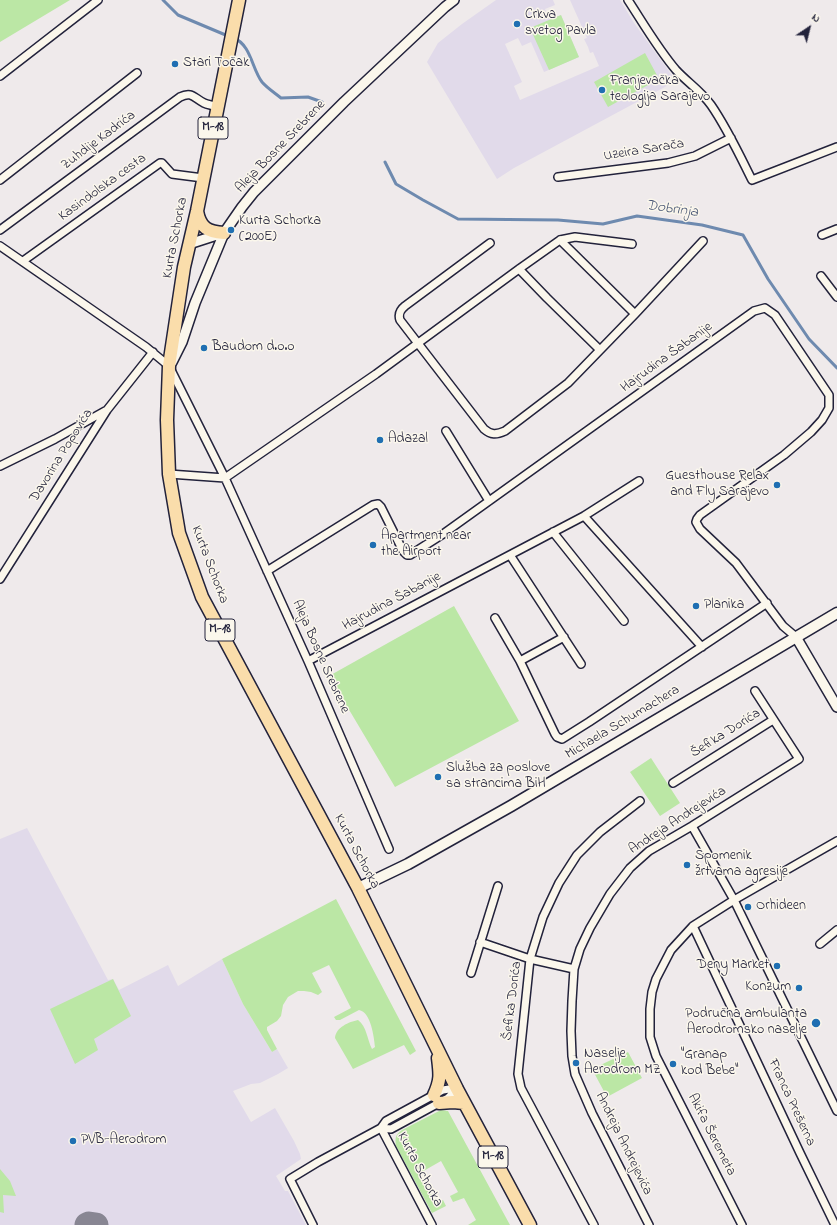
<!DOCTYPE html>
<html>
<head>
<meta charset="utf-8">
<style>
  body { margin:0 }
  #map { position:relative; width:837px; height:1225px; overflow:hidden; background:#efeaeb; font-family:"Indie Flower",sans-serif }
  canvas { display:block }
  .north { position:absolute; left:789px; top:8px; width:40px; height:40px; -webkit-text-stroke:3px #fbf7ec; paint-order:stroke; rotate:35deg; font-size:11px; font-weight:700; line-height:16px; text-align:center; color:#22223b }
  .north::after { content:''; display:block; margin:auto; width:14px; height:18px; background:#22223b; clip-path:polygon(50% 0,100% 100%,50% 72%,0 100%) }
</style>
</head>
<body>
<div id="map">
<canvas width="837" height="1225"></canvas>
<div class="north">N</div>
</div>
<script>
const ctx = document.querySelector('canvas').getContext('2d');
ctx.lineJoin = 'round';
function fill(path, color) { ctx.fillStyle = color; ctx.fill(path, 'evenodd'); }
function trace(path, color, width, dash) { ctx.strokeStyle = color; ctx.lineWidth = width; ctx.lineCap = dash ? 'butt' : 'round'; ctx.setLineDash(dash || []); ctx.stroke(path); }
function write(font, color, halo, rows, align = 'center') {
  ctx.font = font + ' "Indie Flower",sans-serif'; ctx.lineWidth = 3; ctx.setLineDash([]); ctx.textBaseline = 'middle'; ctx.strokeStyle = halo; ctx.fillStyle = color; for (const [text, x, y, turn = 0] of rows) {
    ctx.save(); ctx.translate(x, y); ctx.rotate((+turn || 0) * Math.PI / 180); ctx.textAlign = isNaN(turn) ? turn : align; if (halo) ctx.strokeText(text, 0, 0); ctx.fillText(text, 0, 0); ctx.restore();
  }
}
fill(new Path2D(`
  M496 0H553L555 5 545 9 549 19 561 15 579 57 544 72 531 42 522 46 518 38 505 44 522 82 514 86 520 100 599 66 593 52 590 53 588 47 584 39 587 38 570 0H620L634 23 676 81 514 168 497 179 427 62 438 43 462 24Z
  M27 828 108 980 113 979 119 990 168 965 178 986 222 959 243 1004 272 1052 277 1049 288 1068 278 1074 260 1083 251 1084 233 1091 251 1122 275 1108 294 1141 300 1154 301 1159 276 1176 285 1191H288L306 1225H0V839Z`), '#e1daea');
fill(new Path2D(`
  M0 0H70L0 42Z
  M561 15 579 57 549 70 530 28Z
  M645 53 659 79 608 107 594 82Z
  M454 606 519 721 395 787 329 676Z
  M651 758 680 803 660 816 630 772Z
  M336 899 416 1051 410 1055 404 1045 353 1069 335 1038C336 1027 349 1022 358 1020 367 1027 367 1039 372 1049L375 1047C374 1037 371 1012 359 1010L340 1020H336L334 1017 351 1008 329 965 312 973 322 992 318 995 311 992 304 991H298L288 997 283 1005 281 1016 277 1021 267 1027V1030L277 1049 272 1052 243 1004 222 959Z
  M113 979 131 1016 94 1039 98 1050 75 1064 50 1009Z
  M628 1052 642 1078 607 1097 592 1069Z
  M441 1110 448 1111 510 1225H468L476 1220 464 1198 453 1202 450 1196 458 1192 441 1161 420 1173 436 1203 443 1200 446 1206 432 1213 396 1146C395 1138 395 1135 402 1130Z
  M0 1169 10 1181 16 1196 3 1195 4 1213 0 1212Z`), '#bbe7a5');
trace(new Path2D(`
  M163 0 178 15 228 36
  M234 38C251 45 252 69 262 82 267 88 275 93 281 98L308 97 322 102
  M385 162 396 184 423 200 458 219 558 220 603 224 637 216 702 225 743 235 768 279 809 339 837 368`), '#6e8aaf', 3);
trace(new Path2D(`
  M87 1225 89 1224 96 1225`), '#888693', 25);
const minor = new Path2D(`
  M628 0C643 23 658 49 676 70 687 82 701 91 711 105 727 128 739 154 752 180L837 147
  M0 76 98 0
  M558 177 668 163 695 156 731 138
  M0 180 137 73
  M0 230 180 97C192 91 194 98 204 103 208 105 213 105 217 107
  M822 235 837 229
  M560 240 635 314
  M490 243 405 306C400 310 398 314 400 320L484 429C491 435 496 435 505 431L568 383 635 314 703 241
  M0 246 146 347 169 366 225 478 308 661 389 849
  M23 261 160 163H162L172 174 203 178
  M519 269 547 298 600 350
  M821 276 837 297
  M446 431 489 501
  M0 466 55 439 105 411
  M169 474 225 478 376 374 519 269 560 240 575 237 632 244
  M584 516 702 647
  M553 532 624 621
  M510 555 581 664
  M267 571 373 505 378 504 381 507 403 551 407 555H410L443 534 754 311 765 308 775 315 829 395V408L822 420 811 432 784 455 700 515 697 519 696 522 700 529 736 563 783 626 796 637
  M0 579 107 410 153 352
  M495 618 520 661 555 734 557 737 562 739 589 722 767 603
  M308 661 584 516 639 481
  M520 661 564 637
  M673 783 773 720
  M692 826 734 900 837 1111
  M693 926 800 1153 835 1225
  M480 942 530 959 574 969
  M820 944 837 930
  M471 973 498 886
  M381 1128 432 1225
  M381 1128 391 1129 448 1098 457 1089
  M313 1225 290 1179 318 1162 381 1128 386 1121 443 1090 449 1089H457
  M594 1225 521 1088 518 1074 530 959 543 917 559 883 577 855 600 832 640 801
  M649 1225 592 1113 575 1074 572 1056 571 1031 572 1001 574 969 580 949 590 928 610 894 630 868 649 851 692 826 799 759 755 691
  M742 1225 656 1056 650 1037V1009L652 992 656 979 671 950 693 926 734 900 837 841`);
const tertiary = new Path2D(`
  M189 244 223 233
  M172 362 182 342 195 303 224 233 242 207 254 192 344 102 445 7 454 0
  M796 637 837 707`);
const secondary = new Path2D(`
  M358 888 408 864 511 806 837 613`);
const primary = new Path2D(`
  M239 0 197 211 184 267 169 366 167 420 169 474 179 533 202 597 358 888 457 1089 530 1225
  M197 211C200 228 208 232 224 233
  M434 1095C441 1080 440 1074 438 1058
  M439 1103 453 1102 464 1103`);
trace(minor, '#22223b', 10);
trace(tertiary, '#22223b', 12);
trace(secondary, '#22223b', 13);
trace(primary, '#22223b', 15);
trace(minor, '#fbf7ec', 7);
trace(tertiary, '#fbf7ec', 9);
trace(secondary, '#fbf7ec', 10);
trace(primary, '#faddab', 12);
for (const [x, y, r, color] of [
  [517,24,4,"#1f6fb2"],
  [175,64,4,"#1f6fb2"],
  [602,90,4,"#1f6fb2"],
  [231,230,4,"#1f6fb2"],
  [204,348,4,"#1f6fb2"],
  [380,440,4,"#1f6fb2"],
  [777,485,4,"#1f6fb2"],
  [373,545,4,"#1f6fb2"],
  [696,606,4,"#1f6fb2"],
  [438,777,4,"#1f6fb2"],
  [687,865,4,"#1f6fb2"],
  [748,907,4,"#1f6fb2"],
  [777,966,4,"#1f6fb2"],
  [799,988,4,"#1f6fb2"],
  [816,1023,5,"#1f6fb2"],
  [576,1063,4,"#1f6fb2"],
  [673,1064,4,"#1f6fb2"],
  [73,1141,4,"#1f6fb2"]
]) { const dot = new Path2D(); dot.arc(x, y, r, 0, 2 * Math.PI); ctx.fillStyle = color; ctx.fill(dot); trace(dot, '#fbf7ec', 1.5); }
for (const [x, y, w] of [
  [213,128,30],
  [220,630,30],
  [493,1157,30]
]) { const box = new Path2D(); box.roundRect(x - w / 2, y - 11, w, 22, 3); ctx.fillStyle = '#fbf7ec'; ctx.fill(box); trace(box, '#22223b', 1); }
write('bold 13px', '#22223b', null, [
  ["M-18",213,128],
  ["M-18",220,630],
  ["M-18",493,1157]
]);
write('14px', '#22223b', '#fbf7ec', [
  ["Crkva",525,16],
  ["svetog Pavla",525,32],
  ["Stari Točak",183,64],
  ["Franjevačka",610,82],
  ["teologija Sarajevo",610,98],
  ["Kurta Schorka",239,222],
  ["(200E)",239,238],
  ["Baudom d.o.o",212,348],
  ["Adazal",388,440],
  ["Guesthouse Relax",769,477,"right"],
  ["and Fly Sarajevo",769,493,"right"],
  ["Apartment near",381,537],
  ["the Airport",381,553],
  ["Planika",704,606],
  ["Služba za poslove",446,769],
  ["sa strancima BiH",446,785],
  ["Spomenik",695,857],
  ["žrtvama agresije",695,873],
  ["Orhideen",756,907],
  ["Deny Market",769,966,"right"],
  ["Konzum",791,988,"right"],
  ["Područna ambulanta",807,1015,"right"],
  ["Aerodromsko naselje",807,1031,"right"],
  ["Naselje",584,1055],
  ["Aerodrom MZ",584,1071],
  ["\"Granap",681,1056],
  ["kod Bebe\"",681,1072],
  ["PVB-Aerodrom",81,1141]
], 'left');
write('14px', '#22223b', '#fbf7ec', [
  ["Zuhdije Kadrića",99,141,-37],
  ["Aleja Bosne Srebrene",281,147,-46],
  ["Uzeira Sarača",644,151,-9],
  ["Kasindolska cesta",103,188,-36],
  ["Kurta Schorka",176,238,-79],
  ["Hajrudina Šabanije",667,358,-36],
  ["Davorina Popovića",62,456,-58],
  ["Kurta Schorka",209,565,69],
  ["Hajrudina Šabanije",392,602,-28],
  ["Aleja Bosne Srebrene",320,657,66],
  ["Michaela Schumachera",623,723,-31],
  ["Šefika Dorića",726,734,-32],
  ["Andreja Andrejevića",678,821,-33],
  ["Kurta Schorka",356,852,62],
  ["Šefika Dorića",513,1001,-83],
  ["Franca Prešerna",791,1103,65],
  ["Akifa Šeremeta",711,1135,63],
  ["Andreja Andrejevića",623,1144,64],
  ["Kurta Schorka",419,1170,62]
]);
write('italic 15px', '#485675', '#fbf7ec', [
  ["Dobrinja",672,210,8]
]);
</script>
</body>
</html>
